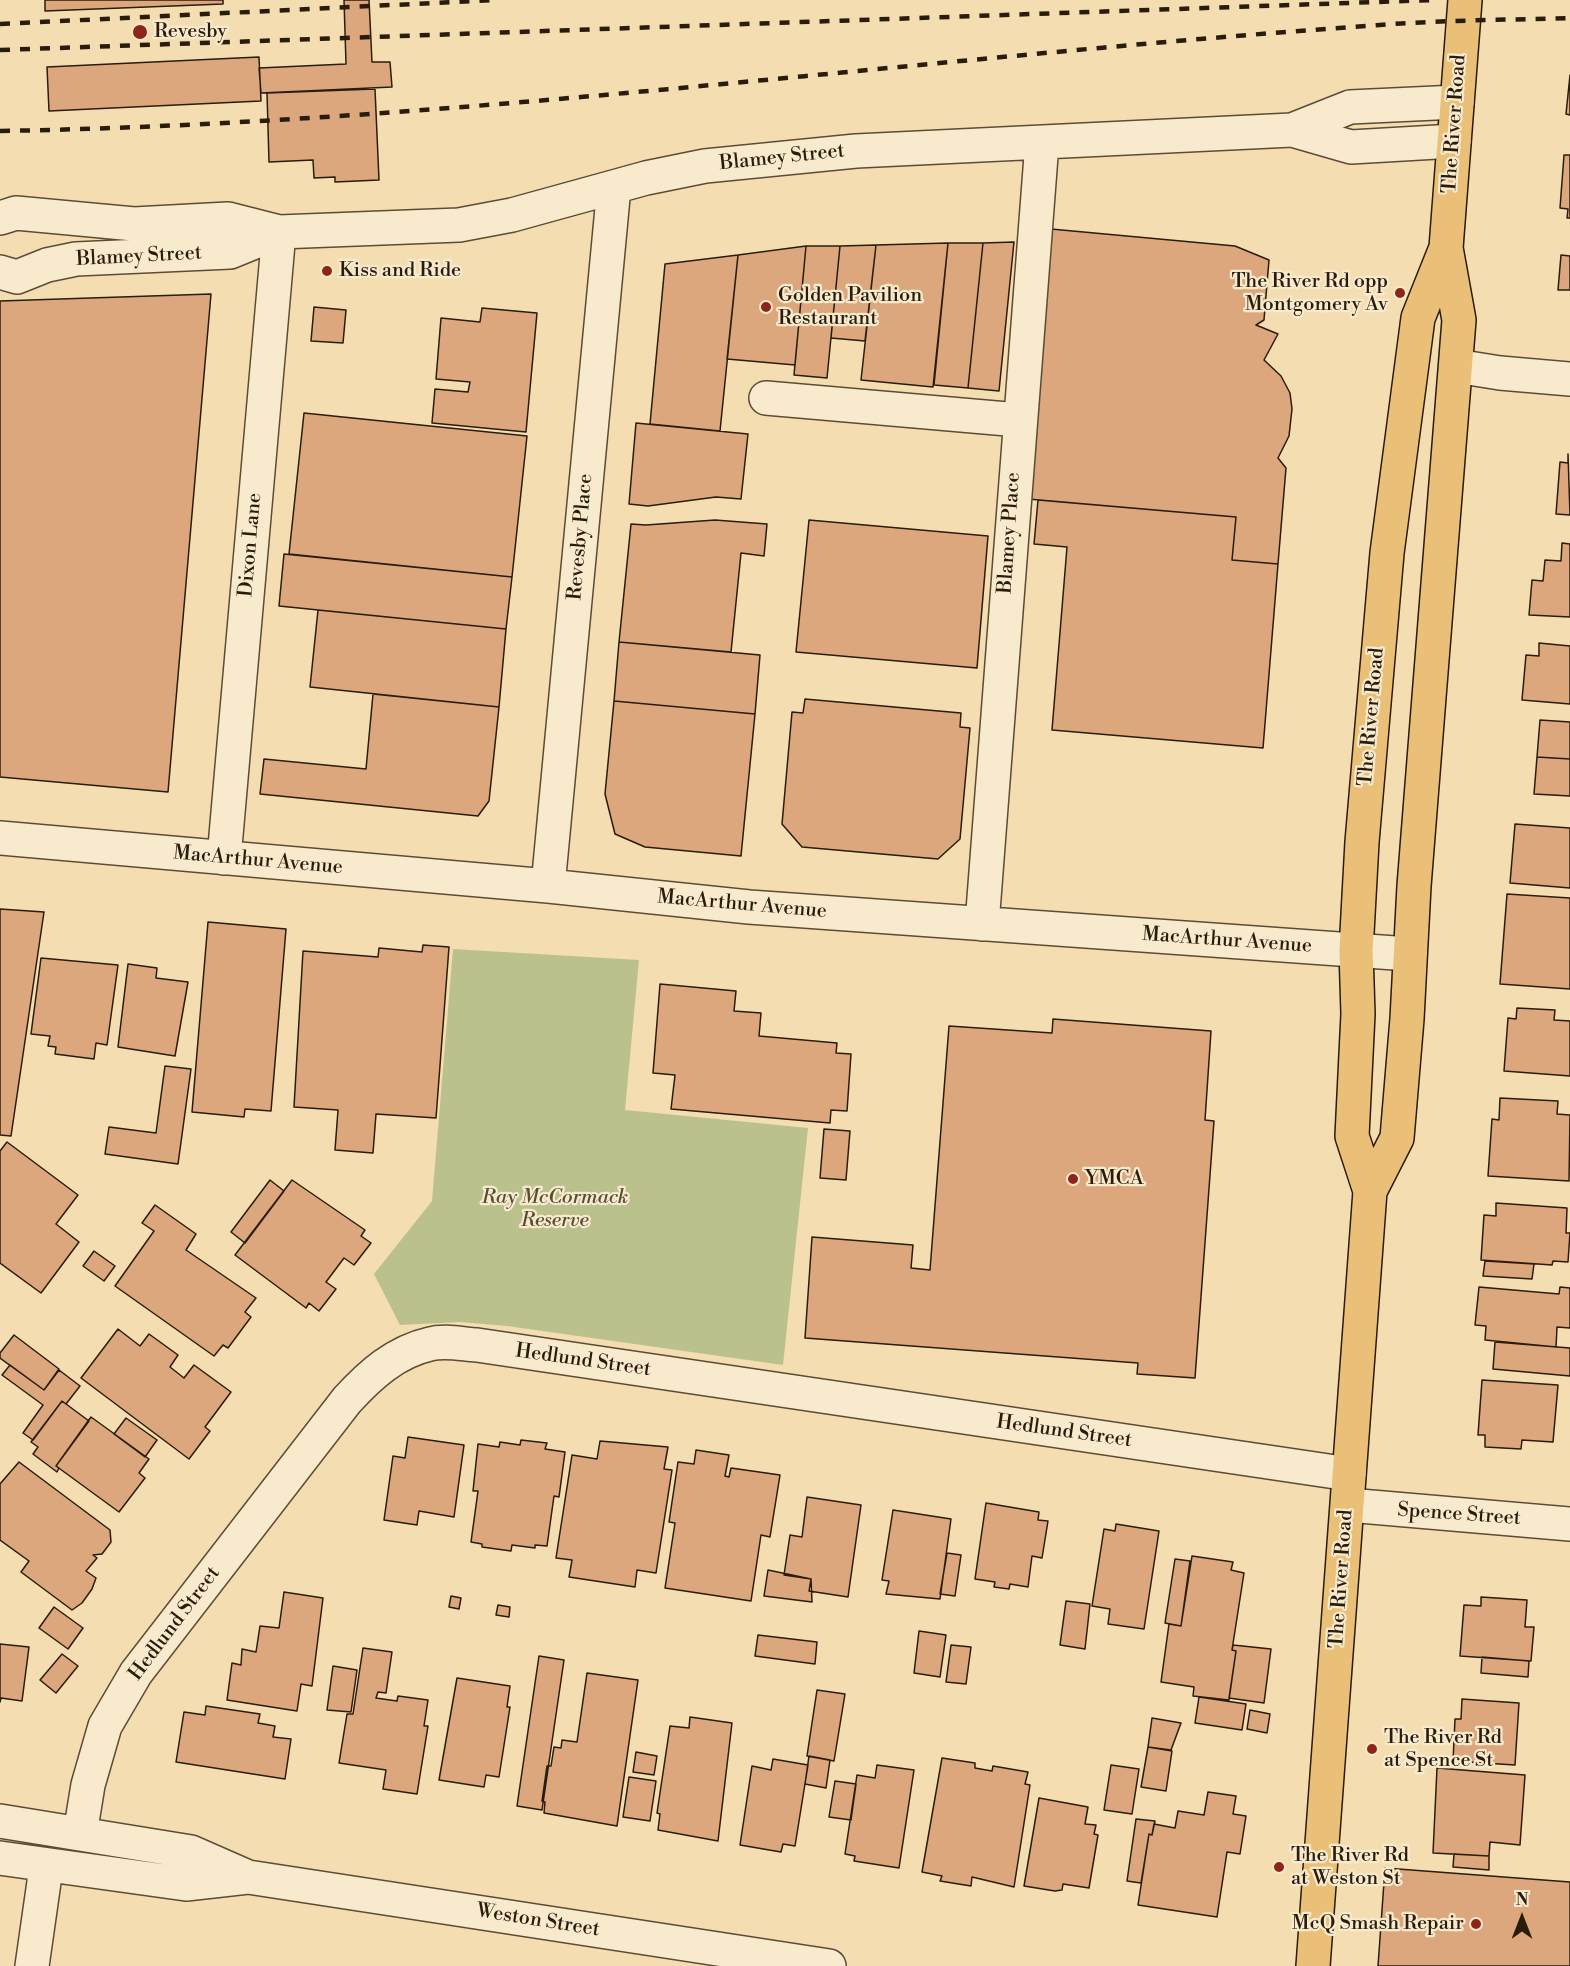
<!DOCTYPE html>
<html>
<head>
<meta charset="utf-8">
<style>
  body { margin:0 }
  #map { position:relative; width:1570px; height:1966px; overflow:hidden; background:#f4deb1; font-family:"Libre Bodoni",serif }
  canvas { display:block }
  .north { position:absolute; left:1492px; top:1888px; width:60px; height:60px; -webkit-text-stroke:4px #f8eacc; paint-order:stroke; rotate:0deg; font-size:16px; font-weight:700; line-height:24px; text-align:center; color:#2a1c0d }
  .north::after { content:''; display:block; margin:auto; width:21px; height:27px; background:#2a1c0d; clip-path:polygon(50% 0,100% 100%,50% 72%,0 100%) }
</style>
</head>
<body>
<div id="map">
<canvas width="1570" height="1966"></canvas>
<div class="north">N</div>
</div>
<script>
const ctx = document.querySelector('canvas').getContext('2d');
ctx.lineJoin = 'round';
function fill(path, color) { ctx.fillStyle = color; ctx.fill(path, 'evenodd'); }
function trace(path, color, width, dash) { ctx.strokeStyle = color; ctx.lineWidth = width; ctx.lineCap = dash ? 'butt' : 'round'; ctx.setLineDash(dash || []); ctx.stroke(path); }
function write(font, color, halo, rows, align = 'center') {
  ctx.font = font + ' "Libre Bodoni",serif'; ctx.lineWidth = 4.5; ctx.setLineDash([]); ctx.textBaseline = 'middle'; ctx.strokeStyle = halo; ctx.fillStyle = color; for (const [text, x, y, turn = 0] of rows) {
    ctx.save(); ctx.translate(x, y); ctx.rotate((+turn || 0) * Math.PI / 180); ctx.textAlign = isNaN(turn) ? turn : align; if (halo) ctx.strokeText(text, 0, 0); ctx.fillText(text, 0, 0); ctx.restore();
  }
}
fill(new Path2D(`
  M453 949 639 960 625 1110 808 1128 783 1365 507 1326 460 1322 400 1325 374 1274 432 1201Z`), '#bac18d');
const building = new Path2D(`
  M45 0H223V4L45 11Z
  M344 0H369L372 62H390L392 87 261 93 259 68 346 64Z
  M259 57 261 101 49 111 47 67Z
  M1570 75V115L1566 114Z
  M375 89 379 180 335 182V177L314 178 313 160 269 162 267 93Z
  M1564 155H1570V218H1567L1568 209 1560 208Z
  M1051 229 1235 246 1269 260 1264 320 1256 325 1278 334 1264 360 1281 376 1290 393 1292 409 1289 436 1278 458 1286 468 1278 564 1232 560 1236 517 1028 499Z
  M1014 242 999 391 968 388 983 243Z
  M948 243H983L968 388 934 385Z
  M948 243 933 387 861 380 876 245Z
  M876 245 865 341 831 338 840 246Z
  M806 246H840L827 378 794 375Z
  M806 246 795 365 727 359 738 255Z
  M738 255 720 431 650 424 665 264Z
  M1561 255 1570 256V290H1558Z
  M211 294 168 792 0 777V301Z
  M314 307 346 310 343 343 311 341Z
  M482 308 537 313 526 432 432 423 435 389 468 392 470 382 436 379 441 318 480 322Z
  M304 413 527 436 512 577 289 554Z
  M636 423 748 434 741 499 716 497 648 506 629 504Z
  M1568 454 1570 515 1556 514 1560 462 1568 463Z
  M1038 500 1236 517 1232 560 1278 564 1263 748 1052 730 1067 547 1034 544Z
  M715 520 767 524 764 556 741 553 731 652 619 642 631 524 646 525Z
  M809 520 988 536 977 668 796 652Z
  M1562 543 1570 544V617L1529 615 1532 580 1543 581 1545 560 1561 561Z
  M284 554 512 577 506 629 279 606Z
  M318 610 506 629 499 707 310 687Z
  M619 642 760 655 755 714 614 701Z
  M1539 643 1570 646V704L1522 700 1526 655 1539 656Z
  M373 694 499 707 489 801 478 816 260 794 264 759 366 769Z
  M805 699 961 713 960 727 970 728 960 839 938 859 802 847 782 824 792 712 803 713Z
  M614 701 755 714 741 856 645 847 615 834 605 794Z
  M1540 720 1570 722V759L1537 757Z
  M1537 757 1570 759V796L1534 794Z
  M1515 824 1570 828V888L1510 883Z
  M1507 894 1570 898V989L1500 984Z
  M0 909 44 912 11 1136 0 1135Z
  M208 922 286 929 271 1111 245 1109 244 1117 192 1112Z
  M423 945 449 947 436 1118 376 1114 373 1153 335 1150 338 1110 294 1107 303 951 378 957 379 948 422 952Z
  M41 958 118 965 107 1045 96 1043 94 1059 55 1054 56 1047 48 1046 50 1036 31 1034Z
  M128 964 157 968 156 978 188 982 175 1056 118 1047Z
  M660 984 736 991 734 1011 761 1013 759 1036 837 1043 836 1053 851 1054 847 1111 831 1110 830 1123 671 1109 675 1075 653 1073Z
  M1517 1008 1555 1010 1554 1020 1570 1021V1076L1504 1071 1508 1018 1516 1019Z
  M1053 1019 1211 1031 1205 1120 1214 1121 1195 1378 1137 1374 1138 1363 805 1338 812 1237 913 1245 911 1268 930 1270 949 1026 1052 1033Z
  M165 1066 191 1069 178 1164 105 1154 109 1127 156 1133Z
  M1500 1098 1558 1101 1557 1114 1570 1115 1569 1181 1488 1176 1492 1119 1499 1120Z
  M824 1129 850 1131 846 1180 820 1178Z
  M7 1142 78 1195 56 1224 79 1242 41 1293 0 1263V1151Z
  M270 1180 284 1191 245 1243 231 1232Z
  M292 1180 365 1230 361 1236 371 1243 354 1265 344 1258 326 1282 336 1289 319 1311 309 1303 306 1308 235 1255Z
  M1496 1203 1567 1208 1566 1233H1570L1568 1262 1553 1261 1552 1265 1481 1260 1484 1215 1496 1216Z
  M155 1205 196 1234 186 1250 256 1298 245 1312 251 1317 228 1348 223 1345 214 1356 115 1286 154 1231 142 1223Z
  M94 1251 115 1266 104 1281 83 1266Z
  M1485 1261 1534 1264 1532 1279 1483 1276Z
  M1479 1287 1559 1294 1560 1287 1570 1288V1328L1557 1327 1556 1347 1485 1340 1486 1326 1475 1325Z
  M118 1329 140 1346 149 1334 178 1355 170 1367 184 1378 194 1365 231 1392 205 1427 210 1431 189 1459 81 1378Z
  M14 1335 59 1369 44 1390 0 1358V1353Z
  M1495 1342 1570 1348V1376L1493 1369Z
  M10 1365 44 1390 59 1370 80 1386 66 1404 62 1401 33 1440 23 1433 43 1405 2 1375Z
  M1482 1380 1558 1385 1553 1442 1522 1440 1521 1449 1485 1447V1435H1478Z
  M62 1401 89 1421 56 1466 59 1468 57 1472 33 1454 38 1447 31 1442Z
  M91 1417 149 1459 139 1473 145 1478 119 1512 56 1466Z
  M126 1418 157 1440 145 1457 114 1434Z
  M408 1437 464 1445 454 1517 419 1511 417 1525 384 1520 393 1456 405 1458Z
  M521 1440 547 1443 545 1449 565 1452 559 1497 554 1496 547 1546 535 1545V1548L512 1545 511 1551 482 1547V1544L471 1542 478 1491H473L478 1444 499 1447 500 1442 520 1445Z
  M600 1441 668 1447 664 1469 672 1470 656 1573 637 1570 635 1587 569 1577 572 1560 556 1558 572 1455 597 1459Z
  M696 1450 729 1455 725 1476 729 1477 731 1468 780 1475 770 1537 761 1535 751 1601 665 1588 675 1523 669 1522 678 1462 694 1464Z
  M19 1462 110 1530 111 1542 102 1554 93 1555 97 1558 86 1571 96 1578 92 1589 82 1603 72 1610 21 1572 29 1561 0 1540V1484Z
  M807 1497 861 1505 848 1597 809 1591 811 1579 784 1575 790 1535 802 1537Z
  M986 1503 1039 1512 1038 1520 1048 1521 1042 1558 1032 1556 1028 1587 1010 1584 1009 1589 994 1587 995 1582 975 1579Z
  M893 1510 951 1519 940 1599 886 1594 889 1581 882 1580Z
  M1116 1524 1159 1531 1144 1629 1108 1624 1110 1609 1092 1606 1104 1529 1115 1531Z
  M947 1553 961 1555 955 1596 940 1594Z
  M1192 1556 1233 1562 1231 1570 1244 1573 1232 1650 1236 1651 1229 1700 1193 1696 1194 1687 1161 1682 1169 1624 1181 1626Z
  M1175 1559 1190 1561 1181 1626 1165 1623Z
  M768 1570 811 1579 812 1602 764 1596Z
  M284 1592 323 1598 312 1686 301 1684 297 1711 227 1700 232 1663 241 1665 242 1649 256 1652 260 1626 279 1628Z
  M451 1596 461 1598 459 1609 449 1607Z
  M1481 1597 1527 1600 1525 1627H1534L1531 1661 1460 1656 1464 1605 1481 1606Z
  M1066 1601 1090 1604 1085 1649 1060 1645Z
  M498 1605 510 1607 509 1617 496 1615Z
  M54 1607 83 1628 68 1649 39 1628Z
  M919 1631 946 1635 940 1677 914 1673Z
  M758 1635 817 1642 815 1664 755 1656Z
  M0 1644 29 1647 22 1701 1 1698 0 1702Z
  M951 1645 971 1647 966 1684 946 1682Z
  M1233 1645 1271 1649 1264 1703 1229 1698 1236 1651 1232 1650Z
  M363 1648 392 1652 386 1693 378 1692 376 1698 397 1701 398 1696 428 1700 424 1726H428L417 1794 383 1789 386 1770 339 1763 347 1714H353Z
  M62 1654 78 1666 56 1693 40 1680Z
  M539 1656 564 1660 542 1810 517 1806Z
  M1482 1657 1529 1661 1528 1677 1481 1673Z
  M333 1666 357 1670 351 1712 327 1710Z
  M587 1673 638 1680 617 1826 544 1813 545 1802 542 1801 547 1766H551L554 1747 561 1748 562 1740 577 1742Z
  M457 1678 510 1686 507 1707H510L499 1777 486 1775 484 1787 439 1780Z
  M817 1690 845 1694 834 1761 807 1756Z
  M1199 1697 1246 1704 1242 1730 1195 1723Z
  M1462 1699 1519 1703 1515 1765 1453 1761 1455 1719H1461Z
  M206 1706 260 1714 258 1723 275 1726 273 1737 291 1739 285 1779 176 1762 184 1712 205 1715Z
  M1250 1710 1270 1714 1267 1733 1247 1729Z
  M690 1717 732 1723 718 1841 658 1830 660 1814 657 1813 670 1726 689 1728Z
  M1152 1718 1181 1723 1171 1750 1148 1747Z
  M1148 1747 1172 1751 1166 1791 1141 1787Z
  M636 1752 657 1756 654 1775 633 1772Z
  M809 1756 830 1760 826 1788 805 1784Z
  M942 1758 975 1763V1768L992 1771 993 1766 1028 1772 1025 1784 1030 1785 1014 1887 972 1877 971 1886 940 1881 942 1876 922 1872Z
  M773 1759 808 1765 795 1846 783 1844 781 1852 740 1845 752 1766 771 1770Z
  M877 1765 914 1770 899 1868 854 1861 855 1856 845 1854 857 1775 875 1778Z
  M1111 1765 1139 1769 1132 1814 1104 1810Z
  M1437 1768 1525 1775 1520 1845 1490 1842 1489 1856 1433 1853Z
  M629 1777 656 1781 650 1821 623 1817Z
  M835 1781 856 1784 851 1820 829 1817Z
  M1208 1792 1236 1796 1233 1814 1246 1816 1240 1854 1227 1852 1217 1917 1138 1905 1149 1834 1152 1835 1154 1824 1175 1828 1178 1811 1204 1815Z
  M1039 1798 1088 1807 1085 1824 1096 1825 1094 1834 1098 1835 1089 1888 1063 1884 1062 1890 1055 1891 1024 1886Z
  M1136 1819 1155 1821 1152 1835 1149 1834 1141 1883 1127 1881Z
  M1454 1854 1489 1856V1870L1453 1867Z
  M1385 1868 1570 1882V1966H1378Z`);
fill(building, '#dca77c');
trace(building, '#2a1c0d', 1.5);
const minor = new Path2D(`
  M1292 130 1350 107 1457 102
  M0 218 16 213 134 224 228 219 279 232 459 225 512 215 646 178 705 166 856 151 1292 130 1351 147 1454 141
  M0 272 17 277 47 265 76 259 230 252 279 232
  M1456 366 1500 373 1570 379
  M766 398 1019 420
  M0 838 548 886 749 907 1409 954
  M224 858 279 232
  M548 886 614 187
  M982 924 1042 143
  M1348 1505 1570 1524
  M0 1821 191 1852 248 1877 829 1966
  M80 1834 88 1785 105 1726 136 1673 347 1400C370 1375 395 1352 430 1344 444 1340 462 1344 477 1345L1349 1474
  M0 1858 186 1884 248 1877
  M32 1966 44 1882V1865`);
const major = new Path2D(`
  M1370 1191 1397 1138 1407 1019 1414 886 1459 320 1446 248 1465 0
  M1313 1966 1370 1191 1352 1136 1358 1014 1356 951 1362 842 1387 553 1418 318 1446 248`);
trace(minor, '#5c4c36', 36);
trace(major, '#2a1c0d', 36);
trace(minor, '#f8eacc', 33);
trace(major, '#eabf78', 33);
trace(new Path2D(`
  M0 24 495 0
  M0 50 1434 0
  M0 131C463 123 919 57 1380 25 1443 20 1507 20 1570 18`), '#2a1c0d', 4.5, [10, 10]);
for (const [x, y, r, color] of [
  [140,32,8,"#8f2418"],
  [327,271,6,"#8f2418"],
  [1400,293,6,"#8f2418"],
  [766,307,6,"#8f2418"],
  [1073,1179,6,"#8f2418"],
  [1372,1749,6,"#8f2418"],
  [1279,1867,6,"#8f2418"],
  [1476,1924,6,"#8f2418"]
]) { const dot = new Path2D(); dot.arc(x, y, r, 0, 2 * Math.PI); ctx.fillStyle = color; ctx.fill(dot); trace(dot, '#f8eacc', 2); }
write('20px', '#2a1c0d', '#f8eacc', [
  ["Revesby",154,32],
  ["Kiss and Ride",339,271],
  ["The River Rd opp",1388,282,"right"],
  ["Montgomery Av",1388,305,"right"],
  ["Golden Pavilion",778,296],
  ["Restaurant",778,319],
  ["YMCA",1085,1179],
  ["The River Rd",1384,1738],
  ["at Spence St",1384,1761],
  ["The River Rd",1291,1856],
  ["at Weston St",1291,1879],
  ["McQ Smash Repair",1464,1924,"right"]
], 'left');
write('20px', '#2a1c0d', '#f8eacc', [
  ["The River Road",1455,124,-86],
  ["Blamey Street",782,158,-6],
  ["Blamey Street",139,257,-3],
  ["Blamey Place",1010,533,-86],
  ["Revesby Place",581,537,-85],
  ["Dixon Lane",251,545,-85],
  ["The River Road",1372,717,-85],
  ["MacArthur Avenue",258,861,5],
  ["MacArthur Avenue",742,905,5],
  ["MacArthur Avenue",1227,941,4],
  ["Hedlund Street",583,1361,8],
  ["Hedlund Street",1064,1432,8],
  ["Spence Street",1459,1515,4],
  ["The River Road",1342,1579,-86],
  ["Hedlund Street",175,1624,-53],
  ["Weston Street",538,1921,9]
]);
write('italic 20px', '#554e33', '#f8eacc', [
  ["Ray McCormack",555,1198],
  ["Reserve",555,1221]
]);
</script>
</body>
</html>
